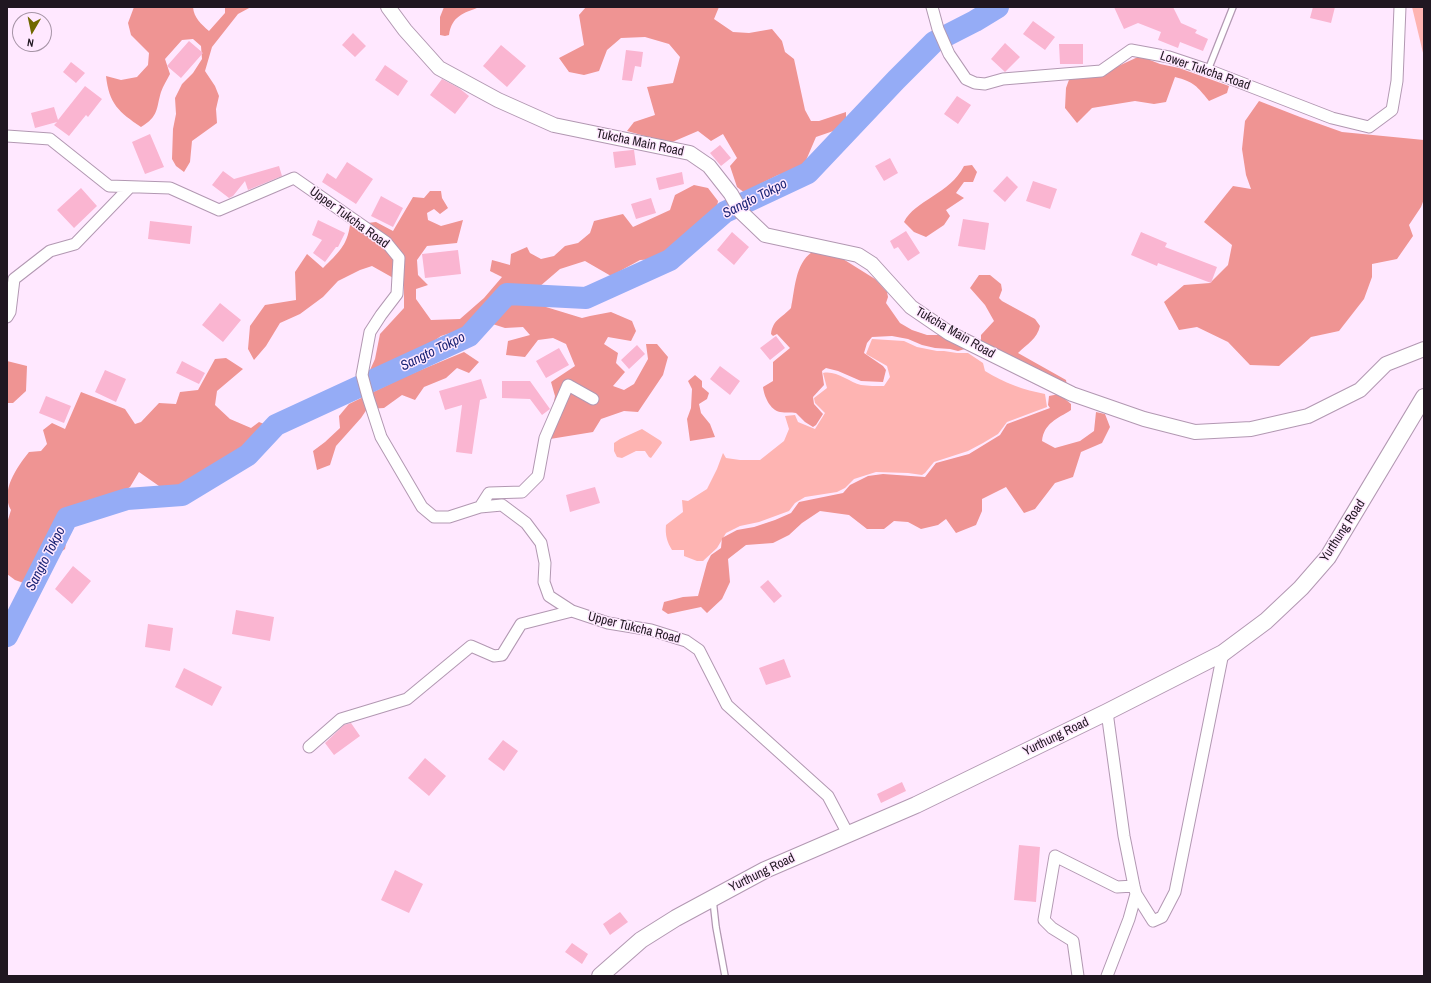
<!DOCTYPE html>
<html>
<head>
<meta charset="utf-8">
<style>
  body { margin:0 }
  #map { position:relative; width:1431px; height:983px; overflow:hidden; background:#ffe8ff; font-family:"Archivo Narrow",sans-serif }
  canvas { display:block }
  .frame { position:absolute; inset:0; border:8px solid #201721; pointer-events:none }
  .north { position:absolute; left:12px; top:12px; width:40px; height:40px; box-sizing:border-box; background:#ffe8ff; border:1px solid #a694a6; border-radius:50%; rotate:189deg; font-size:11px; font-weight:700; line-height:16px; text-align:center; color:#201721 }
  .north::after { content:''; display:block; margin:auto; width:14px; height:18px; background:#706800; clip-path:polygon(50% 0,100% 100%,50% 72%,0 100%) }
</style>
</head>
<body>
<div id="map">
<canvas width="1431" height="983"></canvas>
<div class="frame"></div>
<div class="north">N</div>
</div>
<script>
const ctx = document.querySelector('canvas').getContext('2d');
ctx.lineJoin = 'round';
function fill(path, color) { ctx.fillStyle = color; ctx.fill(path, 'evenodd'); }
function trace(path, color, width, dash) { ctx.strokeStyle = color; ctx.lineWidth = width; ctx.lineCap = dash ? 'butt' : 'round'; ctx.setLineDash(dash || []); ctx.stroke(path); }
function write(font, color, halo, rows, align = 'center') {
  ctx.font = font + ' "Archivo Narrow",sans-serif'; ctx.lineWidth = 3; ctx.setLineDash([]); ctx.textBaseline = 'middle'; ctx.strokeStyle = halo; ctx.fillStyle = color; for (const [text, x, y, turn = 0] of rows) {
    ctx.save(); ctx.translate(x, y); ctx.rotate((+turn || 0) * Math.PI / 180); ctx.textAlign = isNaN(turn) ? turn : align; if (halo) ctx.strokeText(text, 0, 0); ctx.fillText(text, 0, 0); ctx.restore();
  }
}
fill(new Path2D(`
  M1412 7H1424V57Z
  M872 339 904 341 917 347 937 351H944L957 353H968L983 363 985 371C1004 383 1024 390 1045 394L1047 407 1007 422 998 434 983 443 968 451 934 462 925 473 922 475 908 473 876 472 854 479 845 488 837 492 805 497 795 503 789 511 759 522 740 526 726 533 717 548 703 561H697L684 556V550H672C667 542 665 535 666 525L683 512 682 500 688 501 707 489 717 469 723 453 726 458 740 460H760L784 441 789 429 785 416 795 415 798 422 815 429 825 413 815 403 814 398 827 388 823 373C836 370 849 382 861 385 868 386 876 386 884 386L890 377 887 366 866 354Z
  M642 429 661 441 662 443 651 458 649 457 645 451H636L622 458 617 457 614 451V443L620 439Z`), '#feb4b2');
fill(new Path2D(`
  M134 7H193C194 18 201 24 209 31L225 13V7H251L238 14 212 47 205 71 215 86 219 96 216 109 217 123 192 141 190 162 184 172 176 166 172 159 173 129 176 114 175 98 182 84 193 73 202 59 201 46 193 39 182 40 165 59 170 74C167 80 163 86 161 92 156 109 159 116 141 127 119 112 109 104 106 76L121 80 137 77 148 65 149 53 131 35 128 23Z
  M444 7H480C463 13 452 16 449 35L445 36 440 35V17Z
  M586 7H719L714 19 733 32 749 33 772 29 782 41 785 52 794 59 805 110 811 121H819L846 112V121L842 128 816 137 804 165 794 171 778 175 760 184 750 197 737 187 730 166 737 158 723 134 711 141 698 131 670 143 627 131 634 122 655 115 647 87 673 83 680 57 669 44 645 37 621 38 607 50 599 71 584 75 569 72 559 58 584 45 579 15Z
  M1140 56 1160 64 1179 68 1229 86 1227 93 1209 101C1197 86 1194 82 1175 77L1166 102 1154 104 1135 101 1092 108 1077 123 1065 108 1066 88 1070 77 1112 69Z
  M1259 101 1300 117 1342 132 1424 140V199L1421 207 1409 225 1413 236 1397 259 1372 264V277L1364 299 1339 331 1311 337 1279 366 1250 365 1228 342 1197 327 1179 330 1164 302 1184 285 1210 283 1228 265 1232 245 1204 222 1233 186 1251 189 1246 175 1242 149 1245 121Z
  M972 165 977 172 973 182H964L956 193 964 198 946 210 950 216 944 225 926 237 914 232 904 222C915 200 950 194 964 166Z
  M694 185 708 188 718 201 716 213 687 239 659 259 640 260 611 276 585 261 560 269 539 287 541 301 546 307 582 318 590 316 611 312 632 321 636 331 631 341 608 337 604 344 618 353 616 363 625 372 613 386 624 390 634 384 648 359 646 344H657L668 357 663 375 638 412 624 411 601 419 593 432 550 439 549 428 555 396 551 382 575 366 566 344 553 338 538 340 525 357 506 355 508 341 530 335 523 327 505 328 477 319 463 329 441 336 427 346 389 364 370 370 375 359 380 334 404 308V284L372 266 360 270 338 281 323 297 300 314 280 323 266 346 254 360 248 349 250 326 265 305 296 300 295 272 307 254 323 268C338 253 347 246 350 225L376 222 393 231 413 197 424 198 430 191H441L442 198 448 208 440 214 434 209 427 213 428 220 441 226 463 220 457 243 427 246 417 260 418 275 428 285 416 289V299L431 320 460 319 484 298 502 277 490 271 492 260 510 265 511 254 527 247 530 253 541 259 554 256 565 246 578 243 590 233 594 221 623 214 633 227 670 210 675 195Z
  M812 252 843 259 875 279 887 292 888 297 886 303 900 323 912 330 927 335H945L965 345V349L958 351 950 349 935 348 922 345 908 339 892 336 872 337 867 343 864 353 883 366 886 370 883 382 861 381 838 371 826 368 822 371 824 385 813 397 814 404 823 414 816 425 813 427 805 422 796 413C791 412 786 413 780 412 770 410 764 396 763 387L773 381V362L790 348 777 334 773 336 771 334C773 319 782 318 791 308 795 289 795 264 812 252Z
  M979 275H990L1001 284 1002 290 999 298 1002 301 1035 319 1040 326C1037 339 1027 344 1018 353L1066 380 1067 386 981 345V335L994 321 985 305 970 288Z
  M464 352 479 362 469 373 457 368 446 378 424 387 415 400 402 395 384 408 367 409 361 418 336 446 330 465 317 470 313 451 325 442 340 428 339 416 349 404 404 377Z
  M226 358 243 369 217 391 215 405 230 419 251 428 259 422 264 424 248 449 229 462 186 487 159 486 139 472 130 487 114 497 75 506 58 515 69 528 65 549 54 557 38 588 15 580 7 574V523L11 510C0 491 17 467 29 452L41 451 47 444 43 430 52 423 65 429 81 392 125 409 135 424 141 422 159 403 176 404 180 392 198 390 215 359Z
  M7 361 27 366 26 391 13 403H7Z
  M695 375 702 381V387L709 393 707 399 699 404 701 413 710 424 715 437 690 441 687 419 691 408 692 389 688 381Z
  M1059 394 1071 404V410C1057 419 1044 423 1042 441L1055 448 1080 441 1094 431 1096 412 1105 414 1110 427 1102 443 1081 452 1073 477 1055 483 1035 509 1024 513 1006 487 982 499V511L976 525 956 533 946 519 938 525 921 529 908 522 894 521 884 529H867L849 515 820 511 802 523 789 535 773 543 746 545 728 559 730 582 722 599 707 613 701 607 668 614 662 610 664 602 683 597 698 596 707 563 711 555 721 548 722 538 737 530 754 527 775 520 791 513 799 502 843 493 850 485 868 476 883 474 925 477 936 463 969 454 1000 435 1007 424 1050 408 1048 405 1049 396Z`), '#ef9493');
trace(new Path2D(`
  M7 636 67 518 127 499 182 495 248 455 276 425 469 336 507 294 586 298 670 260 725 212 808 173 896 80 934 42 975 21 998 7`), '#95acf6', 22);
fill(new Path2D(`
  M1114 7H1173L1181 23 1197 30 1195 33 1208 39 1203 51 1180 42 1178 48 1158 40 1161 32 1138 23 1124 29Z
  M1313 7H1335L1331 23 1310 18Z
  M1033 21 1055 37 1045 50 1023 34Z
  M353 33 366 46 355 57 342 45Z
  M189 41 203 53 181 78 167 66Z
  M1005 43 1020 57 1005 72 991 59Z
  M1059 44H1083V64H1060Z
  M501 45 526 66 507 87 483 66Z
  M626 50 643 52 641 67 635 66 632 81 622 80Z
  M71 62 85 73 76 83 63 72Z
  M385 65 408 81 398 96 375 80Z
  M442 79 459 88 469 96 455 114 430 95Z
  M85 86 102 99 88 117 86 115 69 136 54 125 57 122 35 128 31 113 54 107 58 120Z
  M957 96 971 105 958 124 944 114Z
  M150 134 164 167 145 174 132 142Z
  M720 145 731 158 721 166 710 153Z
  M632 150H634L636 165 615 168 613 152Z
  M890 158 898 173 884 181 875 166Z
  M347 162 373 179 356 204 322 182 327 173 336 179Z
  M279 166 282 176 248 190 245 181 233 196 229 198 212 185 223 171 234 179Z
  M682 172 684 184 659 190 656 178Z
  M1007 176 1018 187 1005 202 993 191Z
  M1033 181 1057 189 1050 209 1026 201Z
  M81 188 97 206 74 228 57 210Z
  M381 196 403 208 393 227 371 216Z
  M651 198 656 213 636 219 631 204Z
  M963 219 989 223 985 250 958 246Z
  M318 220 345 233 338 247H336L325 262 313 253 322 240 312 235Z
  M150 221 192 226 190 244 148 239Z
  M906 231 920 253 908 261 898 247 894 249 890 241Z
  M732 232 749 247 734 265 717 250Z
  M1141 232 1167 243 1165 247 1217 267 1211 283 1158 263 1157 266 1131 255Z
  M458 250 461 274 425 278 422 254Z
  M220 303 241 320 223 342 202 325Z
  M776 336 785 348 770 360 760 348Z
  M637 345 645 354 629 369 621 360Z
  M559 348 569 365 546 378 536 361Z
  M182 361 205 373 199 384 176 373Z
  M720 366 740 381 730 395 710 379Z
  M105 370 126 379 116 402 95 392Z
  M481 379 487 398 480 400 472 454 456 452 462 405 445 410 439 391Z
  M502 381H530L550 409 542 415 530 399 502 398Z
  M46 396 71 406 64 423 39 413Z
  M595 487 600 503 570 512 566 495Z
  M73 566 91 581 72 604 55 589Z
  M768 580 782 596 774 603 760 587Z
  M236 610 274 617 270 641 232 634Z
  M148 624 173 628 170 651 145 647Z
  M784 659 791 677 766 685 759 668Z
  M184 668 222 687 212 706 175 687Z
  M351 723 360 736 334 755 325 743 344 725Z
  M503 740 518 751 504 771 488 759Z
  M425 758 446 776 429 796 408 778Z
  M902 782 906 791 881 803 877 794Z
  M1019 845 1040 847 1036 902 1014 900Z
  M395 870 423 884 409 913 381 900Z
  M620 912 628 922 610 935 603 924Z
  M572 943 588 954 582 964 565 952Z`), '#fab5d1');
const service = new Path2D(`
  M1208 70 1233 7
  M713 900 716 927 725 976`);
const minor = new Path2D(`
  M932 7 938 29 949 54 966 79 975 83 985 84 1003 79 1101 71 1131 50 1169 57 1208 70 1332 118 1369 127 1392 110 1397 81 1400 7
  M7 136 50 139 109 186 170 188 219 210 294 178 386 242 399 258 397 294 381 315 370 332 362 375 368 397 381 437 422 507 434 517H449L480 507 502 505 526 523 541 543 545 563 544 582 549 596 572 611 608 623 651 630 686 641 699 650 727 705 828 796 848 834
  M7 317 10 312 14 279 50 251 75 244 130 187
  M480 507 489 493 522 492 538 476 545 438 568 385 593 399
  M1107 712 1124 836 1134 886 1136 894 1153 921 1162 917 1175 892 1223 653
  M309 747 341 719 407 699 471 646 494 656 502 655 521 624 572 611
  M1078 976 1073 941 1052 928 1044 920 1055 856 1117 887 1134 886
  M1107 976 1129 919 1136 894`);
const tertiary = new Path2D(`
  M388 7 405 30 439 68 498 100 554 125 690 153 709 166 731 194 741 212 765 235 858 255 872 264 911 307 949 333 1072 394 1144 419 1195 432 1251 429 1308 416 1360 390 1386 364 1424 349`);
const secondary = new Path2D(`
  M600 976 641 940 676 918 765 870 916 805 1107 712 1223 653 1266 621 1301 588 1328 557 1424 397`);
trace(service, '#b298b2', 8);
trace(minor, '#b298b2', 13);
trace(tertiary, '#b298b2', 16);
trace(secondary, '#b298b2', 18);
trace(service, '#fff', 5.5);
trace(minor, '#fff', 11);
trace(tertiary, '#fff', 14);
trace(secondary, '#fff', 16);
write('13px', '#201721', '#ffe8ff', [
  ["Lower Tukcha Road",1205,71,19],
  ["Tukcha Main Road",640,143,12],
  ["Upper Tukcha Road",349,218,36],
  ["Tukcha Main Road",955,333,30],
  ["Yurthung Road",1343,531,-57],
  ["Upper Tukcha Road",634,628,14],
  ["Yurthung Road",1056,737,-26],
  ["Yurthung Road",762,873,-26]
]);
write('italic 14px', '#1a2476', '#ffe8ff', [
  ["Sangto Tokpo",755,199,-27],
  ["Sangto Tokpo",433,352,-26],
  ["Sangto Tokpo",46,559,-63]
]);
</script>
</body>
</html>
